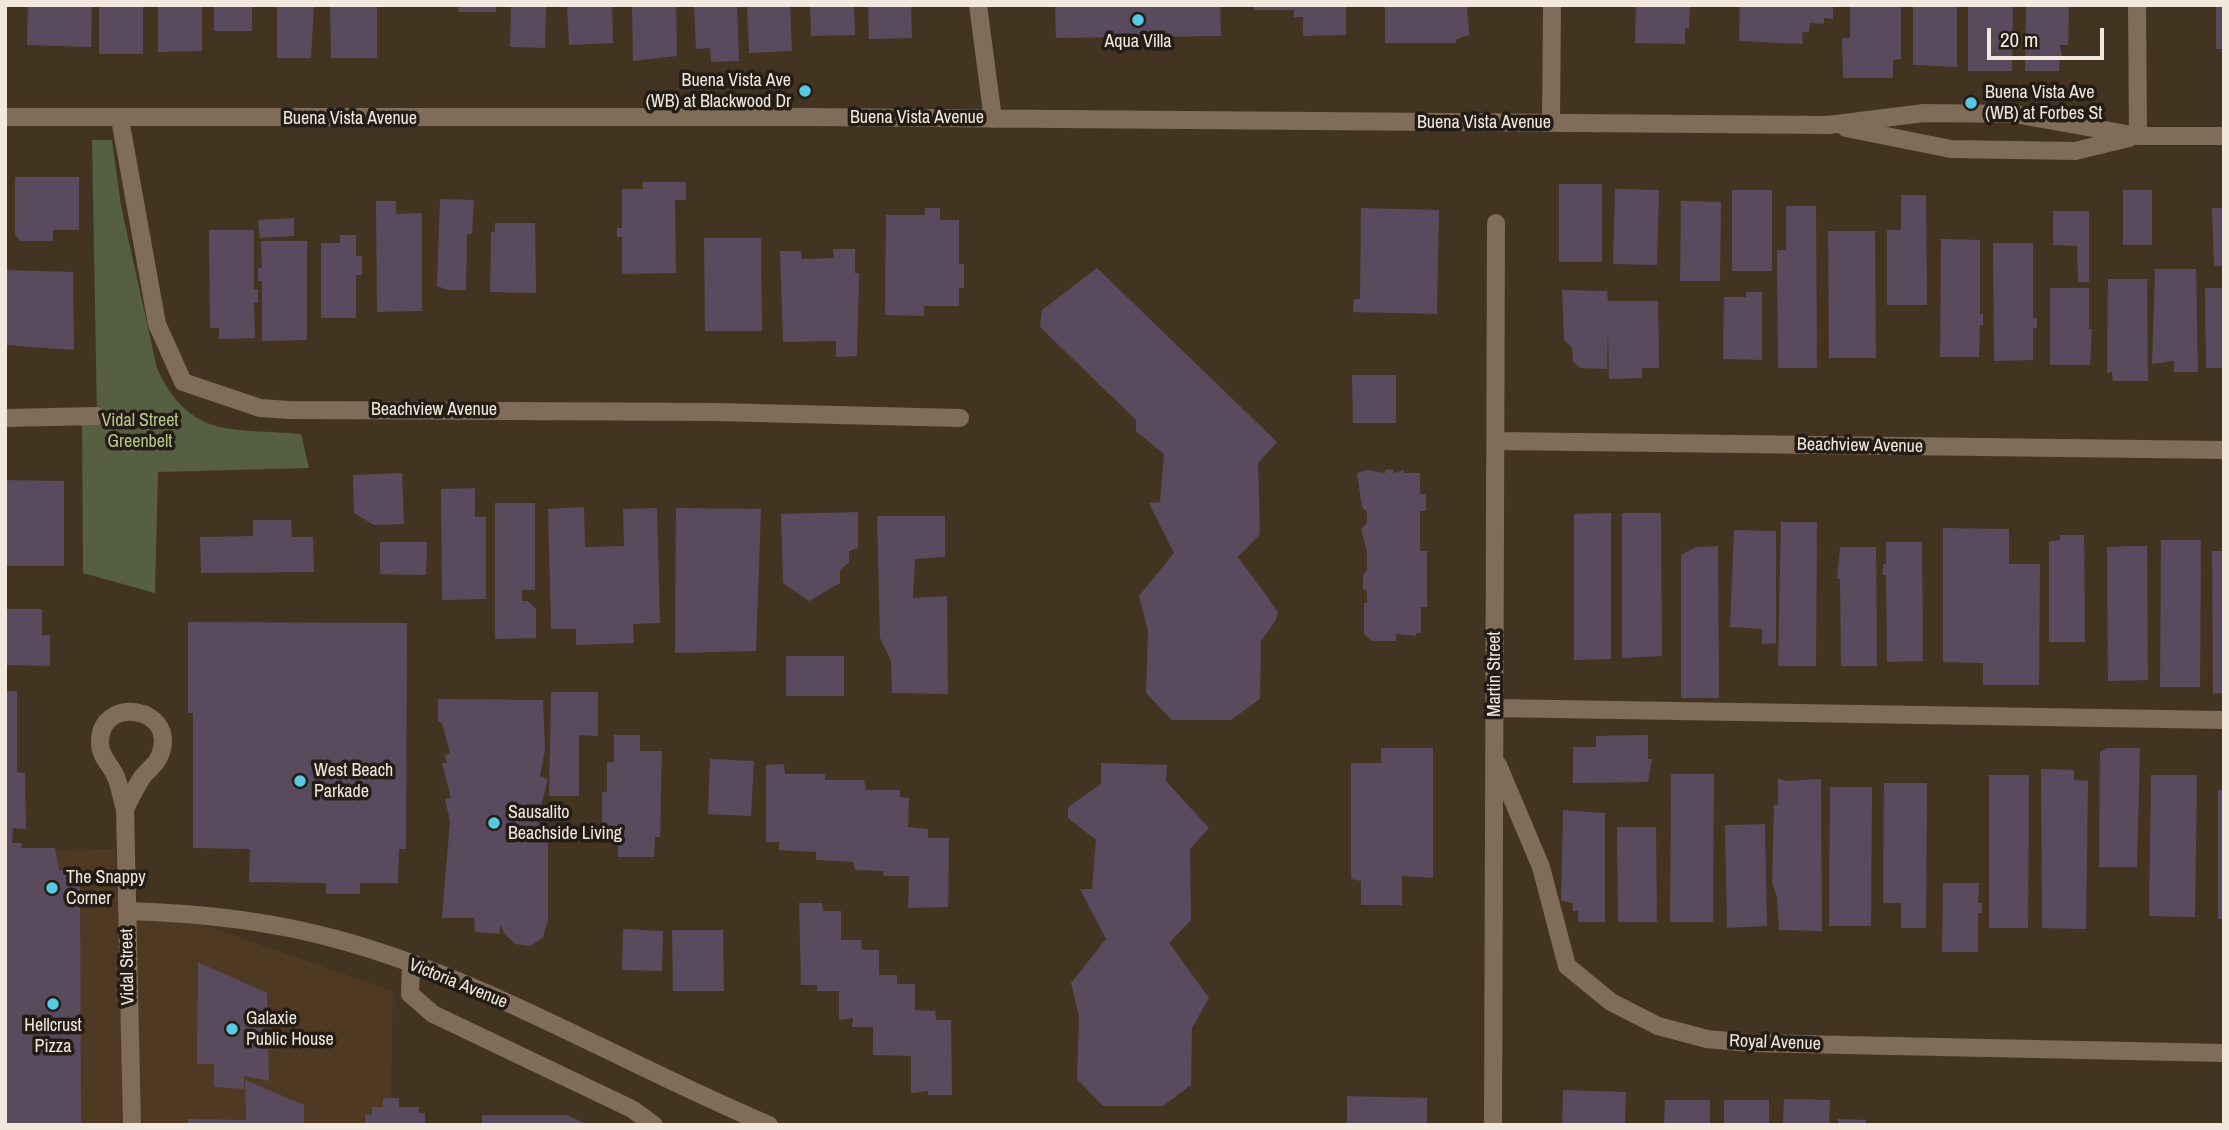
<!DOCTYPE html>
<html>
<head>
<meta charset="utf-8">
<style>
  body { margin:0 }
  #map { position:relative; width:2229px; height:1130px; overflow:hidden; background:#433422; font-family:"Archivo Narrow",sans-serif }
  canvas { display:block }
  .frame { position:absolute; inset:0; border:7px solid #f2e8dd; pointer-events:none }
  .scale { position:absolute; left:1987px; top:28px; width:117px; height:32px; box-sizing:border-box; border:4px solid #f2e8dd; border-top:0; padding-left:9px; font-size:21px; line-height:24px; white-space:nowrap; color:#f2e8dd; -webkit-text-stroke:5px #241d15; paint-order:stroke }
</style>
</head>
<body>
<div id="map">
<canvas width="2229" height="1130"></canvas>
<div class="frame"></div>
<div class="scale">20 m</div>
</div>
<script>
const ctx = document.querySelector('canvas').getContext('2d');
ctx.lineJoin = 'round';
function fill(path, color) { ctx.fillStyle = color; ctx.fill(path, 'evenodd'); }
function trace(path, color, width, dash) { ctx.strokeStyle = color; ctx.lineWidth = width; ctx.lineCap = dash ? 'butt' : 'round'; ctx.setLineDash(dash || []); ctx.stroke(path); }
function write(font, color, halo, rows, align = 'center') {
  ctx.font = font + ' "Archivo Narrow",sans-serif'; ctx.lineWidth = 7; ctx.setLineDash([]); ctx.textBaseline = 'middle'; ctx.strokeStyle = halo; ctx.fillStyle = color; for (const [text, x, y, turn = 0] of rows) {
    ctx.save(); ctx.translate(x, y); ctx.rotate((+turn || 0) * Math.PI / 180); ctx.textAlign = isNaN(turn) ? turn : align; if (halo) ctx.strokeText(text, 0, 0); ctx.fillText(text, 0, 0); ctx.restore();
  }
}
fill(new Path2D(`
  M116 849 117 895 393 991 390 1125H5V851Z`), '#4e3a22');
fill(new Path2D(`
  M92 140H112L121 206 157 368C189 440 234 428 301 434L309 468 158 472 155 593 83 573 82 416H97Z`), '#565f40');
fill(new Path2D(`
  M28 5H92L91 47 27 45Z
  M99 5H143V54H99Z
  M158 5H202V51L158 52Z
  M214 5H252V31H214Z
  M277 5H314L311 58H277Z
  M330 5H377V58H331Z
  M459 5H496V12H458Z
  M511 5H546L545 48 510 47Z
  M567 5H612L613 43 569 45Z
  M632 5H676L677 56 633 61Z
  M694 5H737L739 61 711 62 710 48 696 49Z
  M747 5H790L792 51 749 53Z
  M810 5H854L855 35 811 36Z
  M868 5H911L912 38 869 39Z
  M1055 5H1220L1221 36 1056 38Z
  M1254 5H1346V35L1303 36V17H1294V10H1254Z
  M1385 5H1467L1469 35 1457 39 1455 43H1385Z
  M1636 5H1690L1689 29 1685 28V44L1635 43Z
  M1740 5H1833V19L1824 18V24L1810 23 1809 32H1802L1803 44 1739 41Z
  M1850 5H1901V59L1893 60V78H1843L1842 38H1850Z
  M1913 5H1957V67L1913 65Z
  M1968 5H2013L2012 71H1968Z
  M2026 5H2069L2068 45H2060L2062 56H2060L2059 71H2025Z
  M2216 5H2224V49H2216Z
  M15 177H79V230H53V241H20L15 234Z
  M643 182H686V200H675L676 273 622 274V237H617V228H622V189H643Z
  M1559 184H1602V262H1559Z
  M1615 189 1659 190 1657 265 1613 264Z
  M1732 190H1772V271H1732Z
  M2123 190H2152V245H2123Z
  M1901 195H1926L1927 305H1887V230H1901Z
  M440 199 474 200 472 234H467L466 290H448L437 286Z
  M376 201H396V214L422 213V311L377 312Z
  M1681 201 1721 202 1720 281H1680Z
  M1786 206H1816L1817 368H1778L1777 250H1786Z
  M925 208H940V220H959V264H964V288H959V306H924V316L885 315 886 215H925Z
  M1361 208 1439 210 1437 314 1353 312 1354 299H1360Z
  M2212 208H2224V266H2214Z
  M2053 211H2089V282H2078L2077 246 2053 245Z
  M294 218V236L260 238 258 220Z
  M495 223H535L536 293 490 292 491 232H495Z
  M209 230H254V289H258V303H254L255 338 219 339V328H210Z
  M1828 231H1875L1876 358H1829Z
  M340 235H356V256H362V275H356V318H321V243H340Z
  M704 238H761L762 331H705Z
  M1941 239 1980 240V314H1983V325H1980L1979 357H1940Z
  M261 241H307V340L262 341V281H258V268H262Z
  M1993 243H2033V318H2037V328H2033V360L1994 361Z
  M833 249H855V273H859L857 356 836 357V341L783 342 780 251H801L802 259 834 258Z
  M1097 268 1277 442 1258 463 1260 534 1238 557 1278 612 1276 620 1261 641 1260 699 1231 720H1172L1146 693 1148 631 1139 596 1174 553 1149 503 1160 502 1164 454 1136 431V420L1040 327 1042 310Z
  M2155 269H2196L2198 372H2174V361L2152 364Z
  M5 270 73 272 74 350 5 345Z
  M2108 279H2147L2148 381H2113L2112 372 2107 373Z
  M2050 288H2089V329H2092L2090 365H2050Z
  M2205 288H2224V368H2206Z
  M1562 290 1607 291 1608 301H1658L1659 368H1642V378L1609 379 1608 329 1607 369 1581 368 1573 362 1572 348 1564 340Z
  M1746 292H1762V360L1723 359 1724 297H1746Z
  M1352 375H1396V423H1353Z
  M1393 469V473L1404 470V473H1420V494H1426V511H1420V551H1427V607H1421V633H1416V636L1396 634V641H1372L1364 634V603H1367V592L1363 588V575L1367 570V552L1361 529 1367 523V512L1362 507 1357 473 1367 470 1385 473V470Z
  M402 473 404 524 374 525 354 513 353 475Z
  M5 480 64 481V566H5Z
  M475 488V517H486V599L442 600 441 489Z
  M495 503H535V590H522V601H528L536 609V638L495 639Z
  M584 507 585 547 624 546 623 509 657 508 660 623 633 624 634 643 576 645V629H551L548 509Z
  M676 508 761 509 756 651 675 653Z
  M858 512V548L849 551V562L840 570V583L809 601 783 583 781 514Z
  M1611 513V659L1574 660V514Z
  M1622 513H1661L1662 656 1622 658Z
  M877 516H945V557L915 559 913 598 947 596 948 694 892 693 891 661 880 638Z
  M253 520H291L292 537H313L314 572 201 573 200 537 253 536Z
  M1781 522H1817L1816 666H1778Z
  M1943 528 2009 529V564H2040L2039 685H1983V663L1943 662Z
  M1734 530 1776 531V643L1762 644V629L1730 627Z
  M2060 535H2084L2085 642H2049V542L2060 540Z
  M2161 540H2201L2200 687H2160Z
  M380 542H427L426 575 380 574Z
  M1886 542H1922L1923 661 1887 662 1886 575H1883V564H1886Z
  M1718 546 1719 698H1681V555L1696 547Z
  M2131 546H2147L2148 680 2108 681 2107 547Z
  M1840 547H1876L1877 666H1841L1840 579H1837Z
  M2212 551H2224V693L2213 694Z
  M5 609H42V635H50V666L5 665Z
  M188 622 407 623 406 849H399L398 883H360V894H326V883L249 882 250 849 193 848V713H188Z
  M786 656H844V696H786Z
  M5 691H17V772L25 773 26 829 13 828 12 843H22L21 848H55L59 870H80L81 1125H5Z
  M551 692H598V736L579 735V796H549Z
  M438 699 543 700 545 750 540 776 548 779 539 813V825H548V920L543 937 531 946 515 944 504 933 501 925 499 934 475 932 474 918H442L450 821 445 799 451 798 442 763H447L445 755 450 753 442 723 438 721Z
  M614 735H640V751H662L660 837H655L654 857H618L617 835 602 834V792H607V762H614Z
  M1639 735H1648V759H1652L1648 782 1573 783V747H1596V736Z
  M1381 748H1433V878L1402 876V905H1361V881L1351 879V763H1381Z
  M2107 748H2140L2137 867H2099L2100 752Z
  M710 759 754 761 751 816 708 814Z
  M1101 763 1167 765 1166 781 1209 828 1190 849 1191 920 1169 943 1209 998 1192 1028 1191 1085 1163 1106H1103L1077 1079 1079 1017 1071 983 1106 939 1080 889H1092L1096 840 1068 818V807L1101 784Z
  M784 764 785 774H825V780H864L866 790H900V797L909 798 908 827 928 829V838H949L948 907 908 908 909 876H884L883 871 855 870 853 862 816 860V852L779 850V842H766V765Z
  M2041 769 2074 770V780L2088 781 2086 929 2042 928Z
  M1671 774H1714L1713 922H1670Z
  M1989 775H2029L2028 928H1989Z
  M2151 775H2197L2195 917 2149 916Z
  M1778 778 1785 781 1821 779 1822 931 1779 930 1777 897 1772 883 1774 805H1778Z
  M1884 783H1927L1926 928H1901V903H1883Z
  M1830 787H1872L1871 926H1829Z
  M2218 790H2224V919H2218Z
  M1563 810 1605 813V922H1578V911H1573V903L1561 901Z
  M1765 824 1767 926 1727 928 1725 825Z
  M1617 827H1656L1657 922H1618Z
  M1943 883H1979L1978 903H1982V913H1978V952H1942Z
  M799 903H822L823 911H841V940H861L862 950H879V975H897V984H915V1010L935 1011 936 1020H951L952 1095H928V1091L911 1093V1056L873 1055V1027H852L853 1018 839 1020V991H817V985H801Z
  M623 929 663 931 662 971 622 970Z
  M672 930H723L724 991H673Z
  M198 962 267 993 269 1081 244 1076V1089L214 1087V1064H197Z
  M245 1080 304 1105V1125H188V1119L246 1120Z
  M1563 1090 1626 1092 1625 1125H1562Z
  M1347 1096 1427 1098V1125H1347Z
  M383 1098H399V1107H419V1113H425V1125H365V1114L372 1115V1107H383Z
  M1784 1099 1830 1100 1829 1125H1783Z
  M1665 1100H1710V1125H1664Z
  M1724 1100H1769V1125H1724Z
  M482 1115H566L590 1125H482Z
  M1838 1119 1866 1120V1125H1838Z`), '#594a5d');
trace(new Path2D(`
  M978 5 993 119
  M2137 5 2138 136
  M5 117H803L1828 125 1924 113 2014 114 2138 136H2224
  M120 119 157 324 183 382 260 408 289 410 715 412 960 418
  M1551 123 1552 5
  M1846 128 1951 149 2075 151 2129 138
  M5 418 97 416
  M1496 441 2224 450
  M1495 708 2224 720
  M1498 765 1541 867 1567 966 1611 1002 1658 1026 1707 1039 1750 1043 2224 1053
  M125 809C131 798 136 786 143 776 149 769 157 764 160 755 179 706 98 694 100 744 100 756 109 763 114 773 120 783 121 798 125 809L132 1125
  M127 911C198 913 267 920 336 939 488 980 625 1065 769 1125
  M411 965 410 994 433 1014 632 1109 654 1125
  M1493 1125 1496 223`), '#7f6d59', 18);
for (const [x, y, r, color] of [
  [1138,20,7,"#55cae0"],
  [805,91,7,"#55cae0"],
  [1971,103,7,"#55cae0"],
  [300,781,7,"#55cae0"],
  [494,823,7,"#55cae0"],
  [52,888,7,"#55cae0"],
  [53,1004,7,"#55cae0"],
  [232,1029,7,"#55cae0"]
]) { const dot = new Path2D(); dot.arc(x, y, r, 0, 2 * Math.PI); ctx.fillStyle = color; ctx.fill(dot); trace(dot, '#241d15', 2.5); }
write('18px', '#f2e8dd', '#241d15', [
  ["Aqua Villa",1138,42,"center"],
  ["Buena Vista Ave",791,81,"right"],
  ["(WB) at Blackwood Dr",791,102,"right"],
  ["Buena Vista Ave",1985,93],
  ["(WB) at Forbes St",1985,114],
  ["West Beach",314,771],
  ["Parkade",314,792],
  ["Sausalito",508,813],
  ["Beachside Living",508,834],
  ["The Snappy",66,878],
  ["Corner",66,899],
  ["Galaxie",246,1019],
  ["Public House",246,1040],
  ["Hellcrust",53,1026,"center"],
  ["Pizza",53,1047,"center"]
], 'left');
write('18px', '#f2e8dd', '#241d15', [
  ["Buena Vista Avenue",917,118],
  ["Buena Vista Avenue",350,119],
  ["Buena Vista Avenue",1484,123],
  ["Beachview Avenue",434,410],
  ["Beachview Avenue",1860,446,1],
  ["Martin Street",1495,674,-90],
  ["Vidal Street",128,967,-91],
  ["Victoria Avenue",458,984,22],
  ["Royal Avenue",1775,1043,2]
]);
write('18px', '#b7c98d', '#241d15', [
  ["Vidal Street",140,421],
  ["Greenbelt",140,442]
]);
</script>
</body>
</html>
